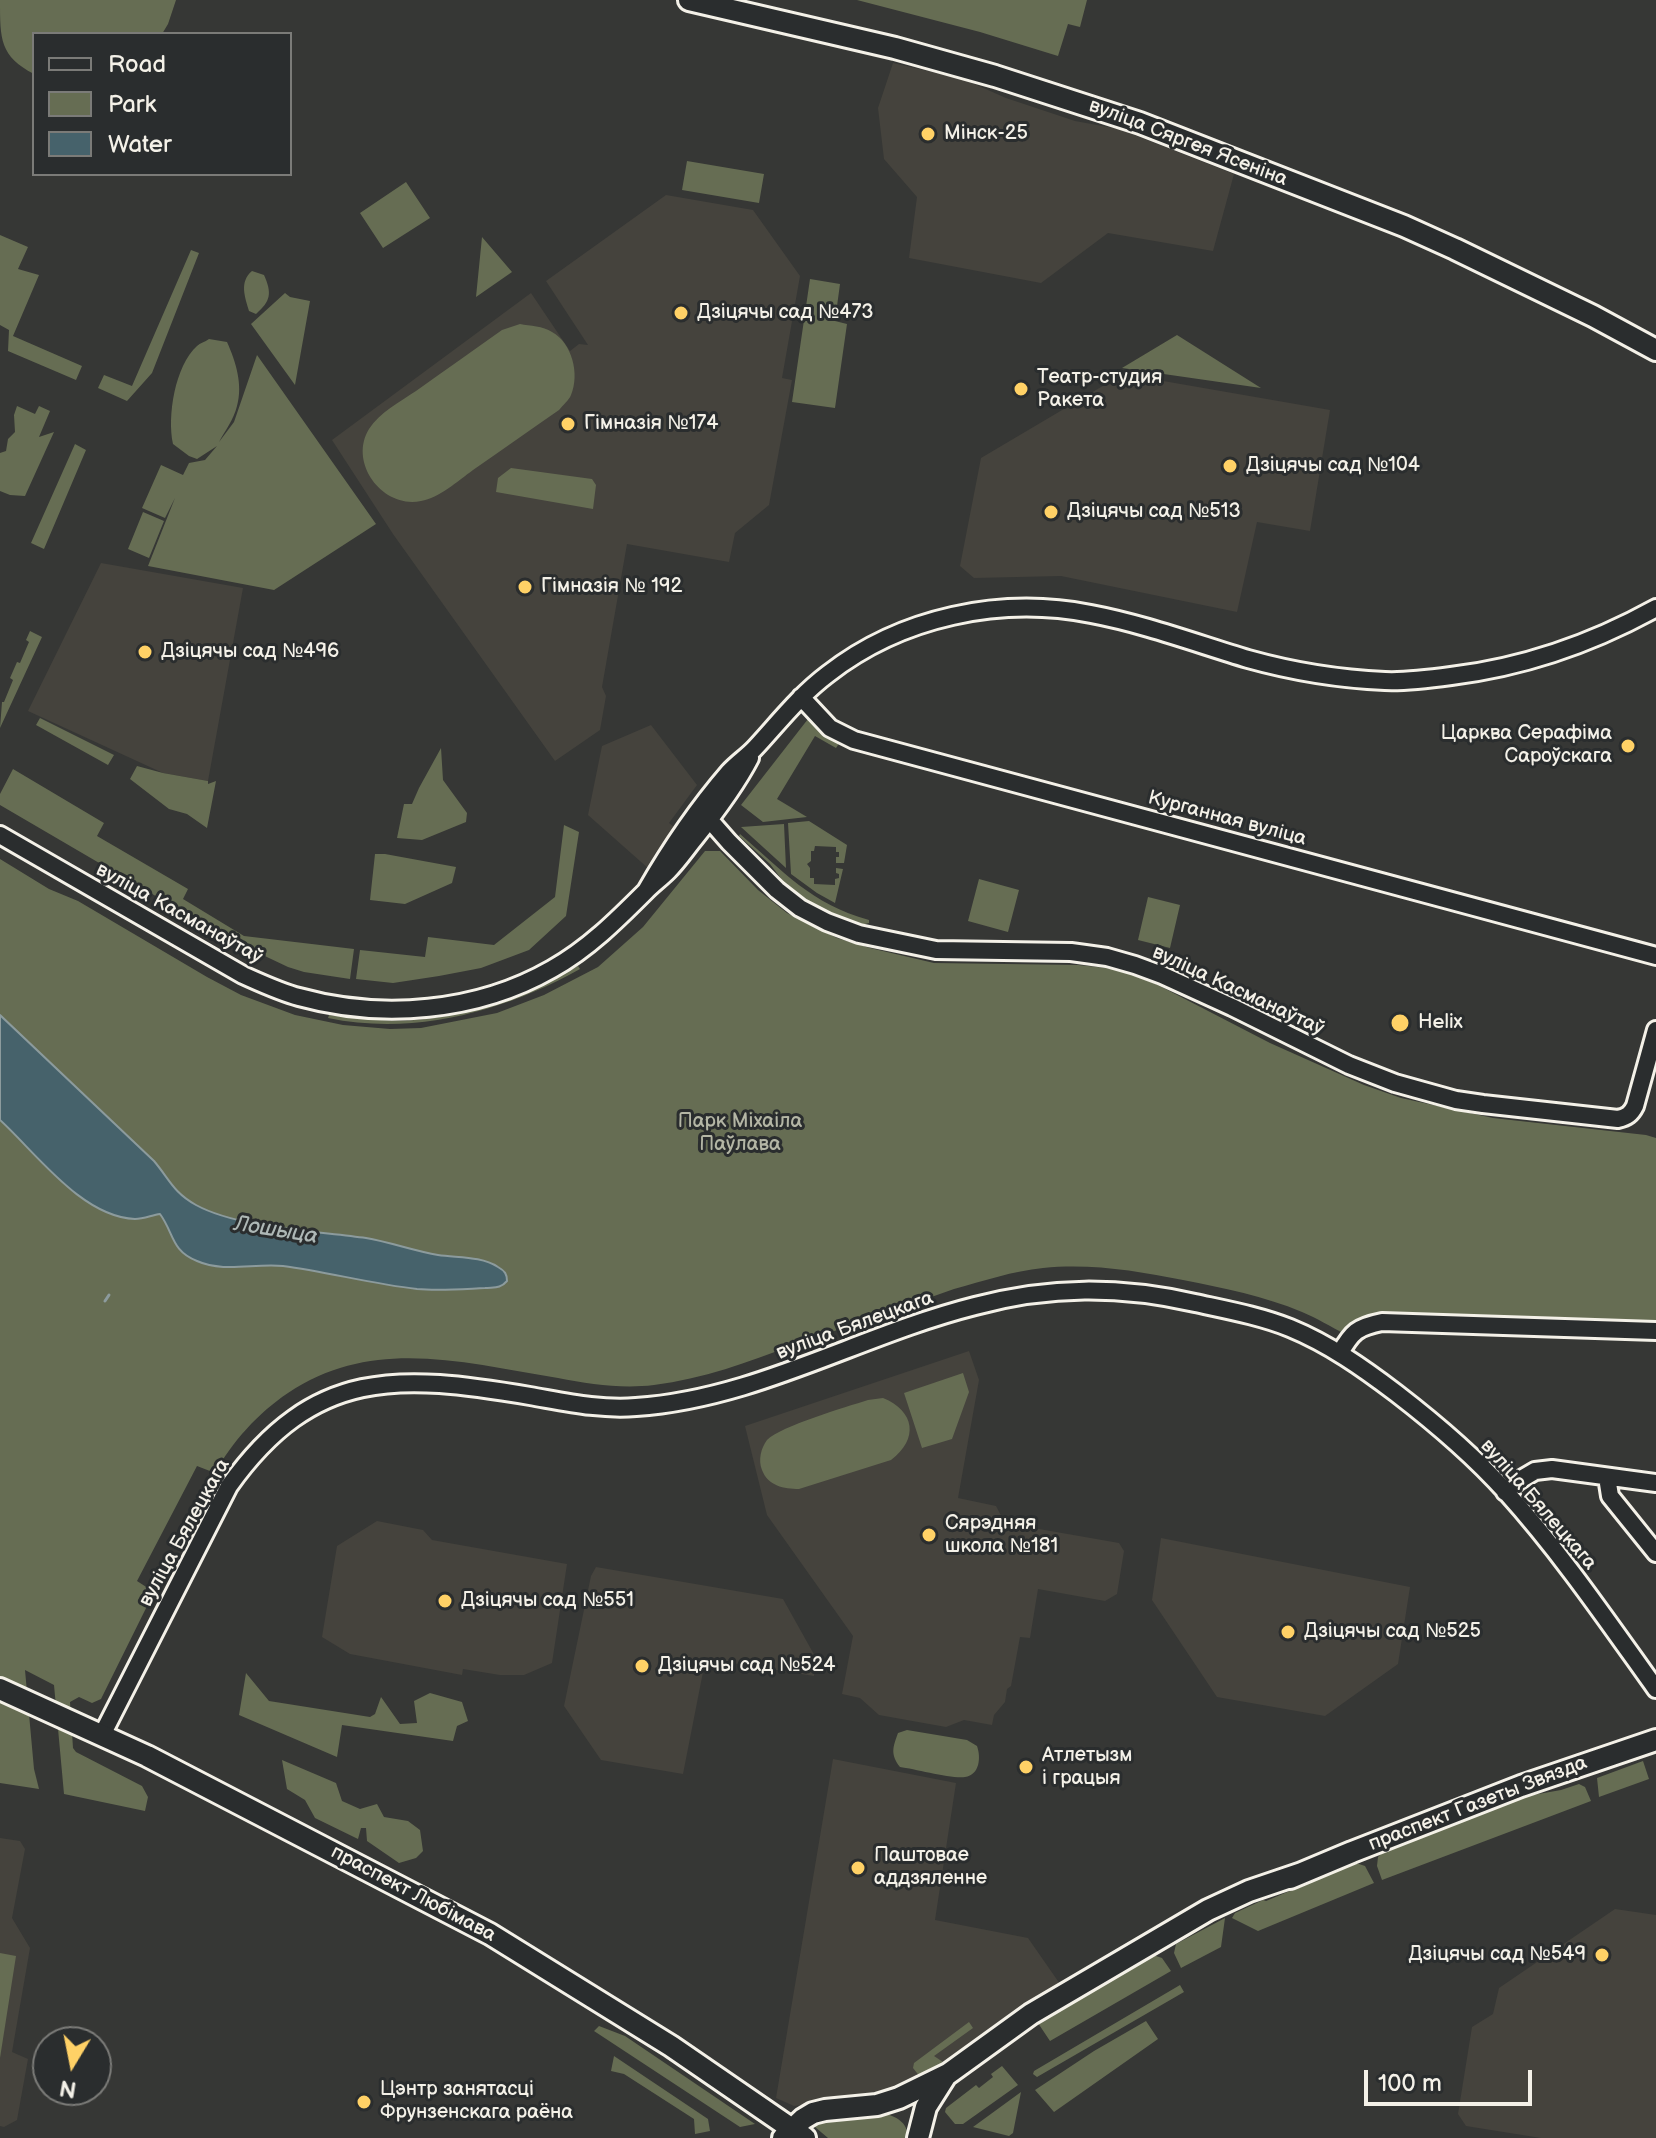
<!DOCTYPE html>
<html>
<head>
<meta charset="utf-8">
<style>
  body { margin:0 }
  #map { position:relative; width:1656px; height:2138px; overflow:hidden; background:#363735; font-family:"Balsamiq Sans",sans-serif }
  canvas { display:block }
  .legend { position:absolute; left:32px; top:32px; width:260px; height:144px; box-sizing:border-box; background:#2a2d2e; border:2px solid #7b7b78; margin:0; padding:10px 14px; list-style:none; font-size:24px; color:#f4f1e8 }
  .legend li { display:flex; align-items:center; gap:16px; height:40px }
  .legend b { width:40px; border:2px solid #7b7b78 }
  .north { position:absolute; left:32px; top:2026px; width:80px; height:80px; box-sizing:border-box; background:#2a2d2e; border:2px solid #7b7b78; border-radius:50%; rotate:190deg; font-size:22px; font-weight:700; line-height:32px; text-align:center; color:#f4f1e8 }
  .north::after { content:''; display:block; margin:auto; width:28px; height:36px; background:#ffd166; clip-path:polygon(50% 0,100% 100%,50% 72%,0 100%) }
  .scale { position:absolute; left:1364px; top:2070px; width:168px; height:36px; box-sizing:border-box; border:4px solid #f4f1e8; border-top:0; padding-left:10px; font-size:24px; line-height:28px; white-space:nowrap; color:#f4f1e8; -webkit-text-stroke:6px #2a2d2e; paint-order:stroke }
</style>
</head>
<body>
<div id="map">
<canvas width="1656" height="2138"></canvas>
<ul class="legend">
<li><b style="height:10px;background:#2a2d2e"></b>Road</li>
<li><b style="height:22px;background:#666d53"></b>Park</li>
<li><b style="height:22px;background:#46626b"></b>Water</li>
</ul>
<div class="north">N</div>
<div class="scale">100 m</div>
</div>
<script>
const ctx = document.querySelector('canvas').getContext('2d');
ctx.lineJoin = 'round';
function fill(path, color) { ctx.fillStyle = color; ctx.fill(path, 'evenodd'); }
function trace(path, color, width, dash) { ctx.strokeStyle = color; ctx.lineWidth = width; ctx.lineCap = dash ? 'butt' : 'round'; ctx.setLineDash(dash || []); ctx.stroke(path); }
function write(font, color, halo, rows, align = 'center') {
  ctx.font = font + ' "Balsamiq Sans",sans-serif'; ctx.lineWidth = 6; ctx.setLineDash([]); ctx.textBaseline = 'middle'; ctx.strokeStyle = halo; ctx.fillStyle = color; for (const [text, x, y, turn = 0] of rows) {
    ctx.save(); ctx.translate(x, y); ctx.rotate((+turn || 0) * Math.PI / 180); ctx.textAlign = isNaN(turn) ? turn : align; if (halo) ctx.strokeText(text, 0, 0); ctx.fillText(text, 0, 0); ctx.restore();
  }
}
fill(new Path2D(`
  M893 63 963 79 1006 98 1075 121 1119 129 1234 174 1213 251 1108 233 1041 283 909 258 917 197 884 159 878 108Z
  M666 195 753 210 800 276 782 378 792 380 769 505 735 533 729 562 627 544 602 687 606 696 600 730 555 761 393 534 332 440 531 293 570 351 579 344 588 345 546 281Z
  M1123 374 1330 410 1310 531 1257 522 1237 612 1061 576 974 578 960 566 981 458Z
  M101 563 243 588 208 781 163 773 28 711Z
  M651 725 697 785 669 823 678 830 673 837 655 853 649 869 588 815 602 746Z
  M969 1351 979 1380 958 1498 996 1506 1005 1523 1119 1543 1124 1551 1117 1594 1105 1601 1038 1589 1030 1638 1020 1637 1011 1686 1007 1689 1005 1702 994 1715 992 1725 964 1720 946 1727 879 1715 860 1698 842 1694 853 1636 767 1515 745 1426Z
  M377 1521 423 1530 432 1540 567 1564 552 1663 524 1675H500L463 1669 462 1675 350 1654 322 1637 337 1546Z
  M1161 1538 1410 1587 1398 1664 1325 1716 1217 1697 1152 1600Z
  M596 1567 783 1599 816 1658 814 1676 719 1661 703 1672 683 1774 601 1760 564 1706 591 1576Z
  M833 1759 956 1783 935 1920 1028 1938 1060 1984 1013 2014 923 2078 893 2090 827 2098 810 2104 794 2106 776 2098Z
  M0 1838 20 1841 25 1849 12 1918 30 1948 12 2052 28 2059 17 2120 4 2127 0 2126Z
  M1615 1909 1656 1915V2138H1541L1466 2126 1458 2114 1472 2027 1493 2014 1499 1988Z`), '#45433d');
fill(new Path2D(`
  M0 0H176L168 24 162 34H34V74C0 56 0 40 0 0Z
  M857 0H1087L1080 27 1068 24 1058 56 980 32Z
  M687 161 764 174 759 203 682 190Z
  M406 182 430 218 383 248 360 213Z
  M0 235 28 247 18 269 39 275 13 336 82 366 76 380 8 351 9 330 0 325Z
  M482 237 512 272 476 297Z
  M191 250 199 253 152 373 127 401 98 388 104 375 132 386Z
  M252 271 264 275C272 293 271 301 256 314L249 311C245 297 239 282 252 271Z
  M810 279 840 284 835 321 847 324 835 408 792 402Z
  M285 293 290 297 310 301 295 385 251 324Z
  M520 324C530 326 543 326 552 332 572 343 580 374 571 395 569 400 563 405 559 410 530 430 502 450 473 470 458 481 439 498 421 501 383 509 348 463 369 429 379 413 401 401 416 391 445 370 474 350 502 330Z
  M1177 335 1261 388 1122 368Z
  M209 339 227 342C236 362 243 385 237 406 234 419 225 431 219 442L234 422 257 355 376 524 274 590 148 566 175 498 165 518 142 508 161 465 183 475 189 463 205 460 217 446 197 459 189 456 173 444C167 416 175 366 197 346 200 343 205 342 209 339Z
  M17 406 35 414 39 406 50 411 39 437 54 432 25 496 10 495 0 491V453L6 451 8 439 15 432 14 415Z
  M75 444 86 450 44 549 31 543Z
  M511 468 592 479 596 485 593 509 496 492 498 478Z
  M143 512 164 521 149 558 128 549Z
  M30 631 42 637 0 728 2 702H4L13 680 10 678 17 662 20 663 29 642 26 640Z
  M40 718 114 755 108 765 36 725Z
  M808 719 840 742 836 748 815 736 777 799 807 817 763 822 741 805Z
  M441 748 443 780 467 813 466 822 422 840 397 838 404 804H412L419 788Z
  M137 766 163 773 208 781V784L216 781 207 828 187 814 169 809 130 779Z
  M13 769 104 823 97 836 188 889 183 899 244 936 354 949 350 979 304 972 288 967 231 940 0 805V794Z
  M809 821 847 845 844 863H836V857H839V852H836V847L815 846 814 851H811V861L807 864 810 868V878H814V884L835 885V879L839 878V874L836 873V868L843 869 835 903 817 893 791 874 788 823Z
  M784 824 786 868 741 827Z
  M564 825 579 832 566 916 529 950 481 968 439 976 393 983 356 979 360 950 425 957 428 937 494 945 555 897Z
  M740 834C783 871 811 904 869 920V923L861 925 848 921 798 896 789 889 770 864 739 836Z
  M705 851H720L758 890 787 913 837 938 870 948 934 963 1078 965 1116 969 1154 983 1270 1043 1364 1085 1401 1098 1493 1118 1646 1135 1656 1138V1323L1414 1317 1345 1334C1331 1327 1317 1318 1302 1312 1264 1296 1224 1288 1183 1280 1138 1271 1090 1263 1043 1268 1013 1271 983 1281 954 1289 900 1308 847 1327 794 1345 748 1362 703 1379 654 1385 621 1389 590 1384 558 1378 464 1363 373 1336 288 1393 258 1413 232 1442 215 1473L197 1466 137 1581 154 1592 101 1699 92 1703 79 1697 70 1702 73 1748 76 1752 142 1786 148 1797 145 1811 64 1794 54 1685 25 1670 34 1769 39 1789 0 1783V859L49 889 78 901 207 977 241 995 295 1015 343 1025 390 1029 421 1028 497 1013 544 995 598 967 643 927Z
  M375 854H385L456 867 452 883 405 904 370 900Z
  M979 879 1019 890 1008 932 968 921Z
  M1148 897 1180 905 1170 948 1138 940Z
  M578 966 580 969C505 1011 415 1036 328 1018L329 1015C357 1018 387 1022 415 1020 473 1015 529 994 578 966Z
  M963 1373 969 1392 952 1439 922 1448 904 1393Z
  M883 1398C915 1411 919 1439 891 1460L799 1489C784 1489 768 1486 762 1470 758 1460 761 1448 767 1440 781 1426 846 1407 868 1400Z
  M246 1673 269 1701 370 1717 375 1714 381 1697 400 1724 417 1723 414 1701 430 1693 462 1702 468 1721 457 1726 453 1741 342 1725 337 1757 239 1715Z
  M907 1730 967 1740 977 1746C981 1757 980 1775 965 1777 952 1779 915 1769 900 1767 890 1754 893 1747 898 1733Z
  M282 1760 336 1783 342 1801 360 1809 377 1804 384 1817 408 1821 420 1830 423 1851 416 1858 399 1863 367 1841 366 1828H361L358 1839 315 1818 305 1800 287 1789Z
  M1643 1761 1649 1779 1599 1797 1597 1778Z
  M1579 1784 1585 1787 1591 1801 1382 1880 1377 1866 1378 1857 1382 1853 1527 1796 1561 1790Z
  M1356 1863 1365 1866 1374 1883 1258 1931 1232 1918 1235 1913 1263 1900 1266 1901Z
  M1225 1918 1221 1947 1181 1968 1174 1953 1176 1944Z
  M0 1953 16 1956 0 2058Z
  M1153 1955 1162 1958 1171 1971 1050 2041 1038 2023Z
  M1180 1985 1184 1992 1037 2077 1033 2074 1034 2071Z
  M1146 2021 1158 2039 1054 2112 1035 2090 1094 2051Z
  M969 2022 973 2028 934 2056 943 2062 921 2078 913 2068 914 2063Z
  M599 2026 625 2036 755 2124 740 2127 594 2031Z
  M614 2056 708 2119 710 2131 695 2134 694 2119 624 2074 611 2071Z
  M1002 2066 1018 2085 963 2124H955L945 2112 946 2108 976 2085 979 2088 993 2077 991 2074Z
  M1021 2092 1013 2133 1009 2136 973 2127Z
  M882 2113C896 2116 908 2122 908 2138H828L815 2127 818 2121 829 2118Z`), '#666d53');
const water = new Path2D(`
  M0 1015 154 1161C170 1180 173 1192 196 1205 238 1228 317 1231 366 1238 390 1242 414 1251 438 1255 458 1258 481 1256 498 1267 505 1271 507 1274 507 1281 500 1289 495 1287 485 1288 463 1289 440 1291 417 1289 372 1284 328 1272 283 1266 254 1263 224 1273 197 1261 171 1251 174 1233 160 1214 152 1215 144 1219 135 1219 82 1217 36 1153 0 1120Z`);
fill(water, '#46626b');
trace(water, '#8c9b9d', 2);
trace(new Path2D(`
  M105 1301 109 1295`), '#8c9b9d', 3);
const minor = new Path2D(`
  M801 697 830 728 854 740 1656 956
  M700 809 729 842 777 890 800 908 827 922 859 934 936 950 1071 952 1107 957 1135 965 1162 975 1232 1007 1349 1065 1395 1083 1456 1100 1483 1104 1618 1119C1627 1117 1631 1114 1635 1106L1656 1030
  M0 835 243 975C261 983 280 992 299 997 382 1020 477 1012 552 969 588 949 617 920 646 891 653 884 661 878 668 871 678 861 686 849 695 838 715 813 735 787 750 758
  M646 891C670 849 698 808 729 772 737 763 748 756 756 747 779 722 800 695 828 674 901 617 1000 596 1091 614 1144 624 1195 643 1248 659 1291 671 1339 679 1385 681 1407 682 1429 679 1451 676 1524 667 1591 644 1656 608
  M1340 1353C1352 1332 1357 1327 1382 1322L1656 1331
  M1607 1477 1610 1496 1656 1553
  M1505 1492 1518 1481 1535 1471 1552 1469 1656 1483
  M102 1735 229 1486C314 1367 399 1374 530 1396 565 1402 600 1410 636 1407 756 1399 860 1335 975 1306 1050 1286 1119 1286 1195 1303 1227 1310 1260 1316 1290 1328 1329 1344 1363 1368 1396 1393 1435 1423 1473 1455 1506 1492 1561 1553 1608 1622 1656 1689`);
const major = new Path2D(`
  M689 0 895 48 995 76 1140 123 1404 226 1455 249 1593 316 1656 350
  M0 1689 147 1756 490 1934 671 2046 805 2138
  M1290 1878 1352 1852 1521 1786 1656 1740
  M783 2138 803 2119 813 2113 825 2110 877 2105 899 2098 948 2074 1031 2014 1208 1910 1249 1891 1302 1873
  M918 2138 926 2107 945 2077`);
trace(minor, '#f4f1e8', 22);
trace(major, '#f4f1e8', 26);
trace(minor, '#2a2d2e', 16);
trace(major, '#2a2d2e', 20);
for (const [x, y, r, color] of [
  [928,134,8,"#ffd166"],
  [681,313,8,"#ffd166"],
  [1021,389,8,"#ffd166"],
  [568,424,8,"#ffd166"],
  [1230,466,8,"#ffd166"],
  [1051,512,8,"#ffd166"],
  [525,587,8,"#ffd166"],
  [145,652,8,"#ffd166"],
  [1628,746,8,"#ffd166"],
  [1400,1023,10,"#ffd166"],
  [929,1535,8,"#ffd166"],
  [445,1601,8,"#ffd166"],
  [1288,1632,8,"#ffd166"],
  [642,1666,8,"#ffd166"],
  [1026,1767,8,"#ffd166"],
  [858,1868,8,"#ffd166"],
  [1602,1955,8,"#ffd166"],
  [364,2102,8,"#ffd166"]
]) { const dot = new Path2D(); dot.arc(x, y, r, 0, 2 * Math.PI); ctx.fillStyle = color; ctx.fill(dot); trace(dot, '#2a2d2e', 3); }
write('20px', '#f4f1e8', '#2a2d2e', [
  ["Мінск-25",944,134],
  ["Дзіцячы сад №473",697,313],
  ["Театр-студия",1037,378],
  ["Ракета",1037,401],
  ["Гімназія №174",584,424],
  ["Дзіцячы сад №104",1246,466],
  ["Дзіцячы сад №513",1067,512],
  ["Гімназія № 192",541,587],
  ["Дзіцячы сад №496",161,652],
  ["Царква Серафіма",1612,734,"right"],
  ["Сароўскага",1612,757,"right"],
  ["Helix",1418,1023],
  ["Сярэдняя",945,1524],
  ["школа №181",945,1547],
  ["Дзіцячы сад №551",461,1601],
  ["Дзіцячы сад №525",1304,1632],
  ["Дзіцячы сад №524",658,1666],
  ["Атлетызм",1042,1756],
  ["і грацыя",1042,1779],
  ["Паштовае",874,1856],
  ["аддзяленне",874,1879],
  ["Дзіцячы сад №549",1586,1955,"right"],
  ["Цэнтр занятасці",380,2090],
  ["Фрунзенскага раёна",380,2113]
], 'left');
write('20px', '#f4f1e8', '#2a2d2e', [
  ["вуліца Сяргея Ясеніна",1188,143,21],
  ["Курганная вуліца",1227,819,15],
  ["вуліца Касманаўтаў",179,914,29],
  ["вуліца Касманаўтаў",1238,991,25],
  ["вуліца Бялецкага",855,1326,-20],
  ["вуліца Бялецкага",1538,1505,49],
  ["вуліца Бялецкага",185,1533,-61],
  ["праспект Газеты Звязда",1478,1804,-21],
  ["праспект Любімава",413,1894,28]
]);
write('20px', '#b4b6a5', '#2a2d2e', [
  ["Парк Міхаіла",740,1122],
  ["Паўлава",740,1145]
]);
write('italic 22px', '#aeb8b6', '#2a2d2e', [
  ["Лошыца",276,1231,9]
]);
</script>
</body>
</html>
